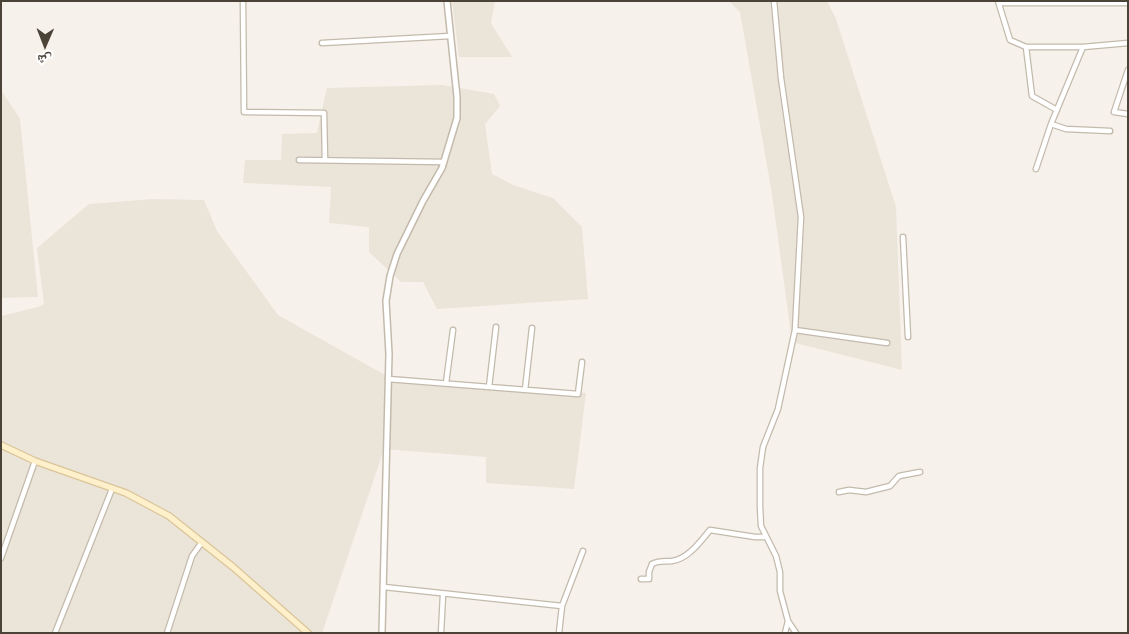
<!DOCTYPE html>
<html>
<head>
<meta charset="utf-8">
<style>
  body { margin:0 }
  #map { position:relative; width:1129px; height:634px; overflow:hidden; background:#f6f2eb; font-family:"DM Sans","Noto Naskh Arabic",sans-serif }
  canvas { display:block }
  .frame { position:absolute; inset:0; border:2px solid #4b4338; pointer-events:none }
  .north { position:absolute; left:20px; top:20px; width:50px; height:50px; -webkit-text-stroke:4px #fff; paint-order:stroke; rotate:181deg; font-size:14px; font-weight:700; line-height:20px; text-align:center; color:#4b4338 }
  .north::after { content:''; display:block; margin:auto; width:18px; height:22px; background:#4b4338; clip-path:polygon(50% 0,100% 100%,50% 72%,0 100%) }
</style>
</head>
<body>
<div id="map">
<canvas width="1129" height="634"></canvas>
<div class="frame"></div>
<div class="north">ش</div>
</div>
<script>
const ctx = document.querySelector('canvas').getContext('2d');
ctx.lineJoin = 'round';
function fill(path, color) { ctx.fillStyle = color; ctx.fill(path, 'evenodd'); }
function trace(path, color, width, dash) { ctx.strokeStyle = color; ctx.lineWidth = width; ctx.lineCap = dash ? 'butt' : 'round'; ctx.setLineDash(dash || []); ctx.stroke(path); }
fill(new Path2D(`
  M452 1H495L491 23 512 57H459Z
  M729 1H827L836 19 896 207 902 370 792 342 772 194 740 12Z
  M442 85 494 94 500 106 485 124 492 174 513 185 553 198 582 227 588 299 437 309 423 282H401L369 252V227L329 223 331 187 243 183 245 160H281L282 134 317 133 327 88Z
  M1 90 20 119 38 297 1 298Z
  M152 199 204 200 217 231 278 315 385 375 586 393 574 489 486 483V457L384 449 322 633H1V316L38 307 44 304 37 248 89 204Z`), '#ebe4d9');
const minor = new Path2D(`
  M243 1 244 112 324 113 325 160
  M774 1 781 78 801 217 795 330 887 343
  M998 1 1010 40 1026 47H1083L1128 43
  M999 3H1128
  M322 43 450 36
  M1026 47 1032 96 1057 110
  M1128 70 1114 112 1128 114
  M1051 124 1066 129 1110 131
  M299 160 444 162
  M1036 169 1051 124 1083 47
  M903 237 908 337
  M388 379 578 394 582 362
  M446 383 453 330
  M489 387 496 327
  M525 390 532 328
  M839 492 849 490 866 492 890 486 899 476 920 472
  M1 558 35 461
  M641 579H649V572L652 564C660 560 665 562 672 561 688 559 700 542 710 530L755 537H766
  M384 587 562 606
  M788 621 796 633
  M55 633 112 489
  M167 633 192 556 202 542
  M441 633 443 595
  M559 633 562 606 583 551
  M785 633 788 621 780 591V572L776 556 761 526 760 507V468L763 447 778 409 795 330`);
const tertiary = new Path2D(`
  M382 633 389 354 386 301 390 276 397 254 423 201 442 168 457 118V97L447 1`);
const secondary = new Path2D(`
  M1 445 35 461 126 493 169 516 233 567 308 633`);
trace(minor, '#c3baac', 7);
trace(tertiary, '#c3baac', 8);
trace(secondary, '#d9c598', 8);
trace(minor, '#fff', 4.5);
trace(tertiary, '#fff', 5);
trace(secondary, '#fff0cc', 5.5);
</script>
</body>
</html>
